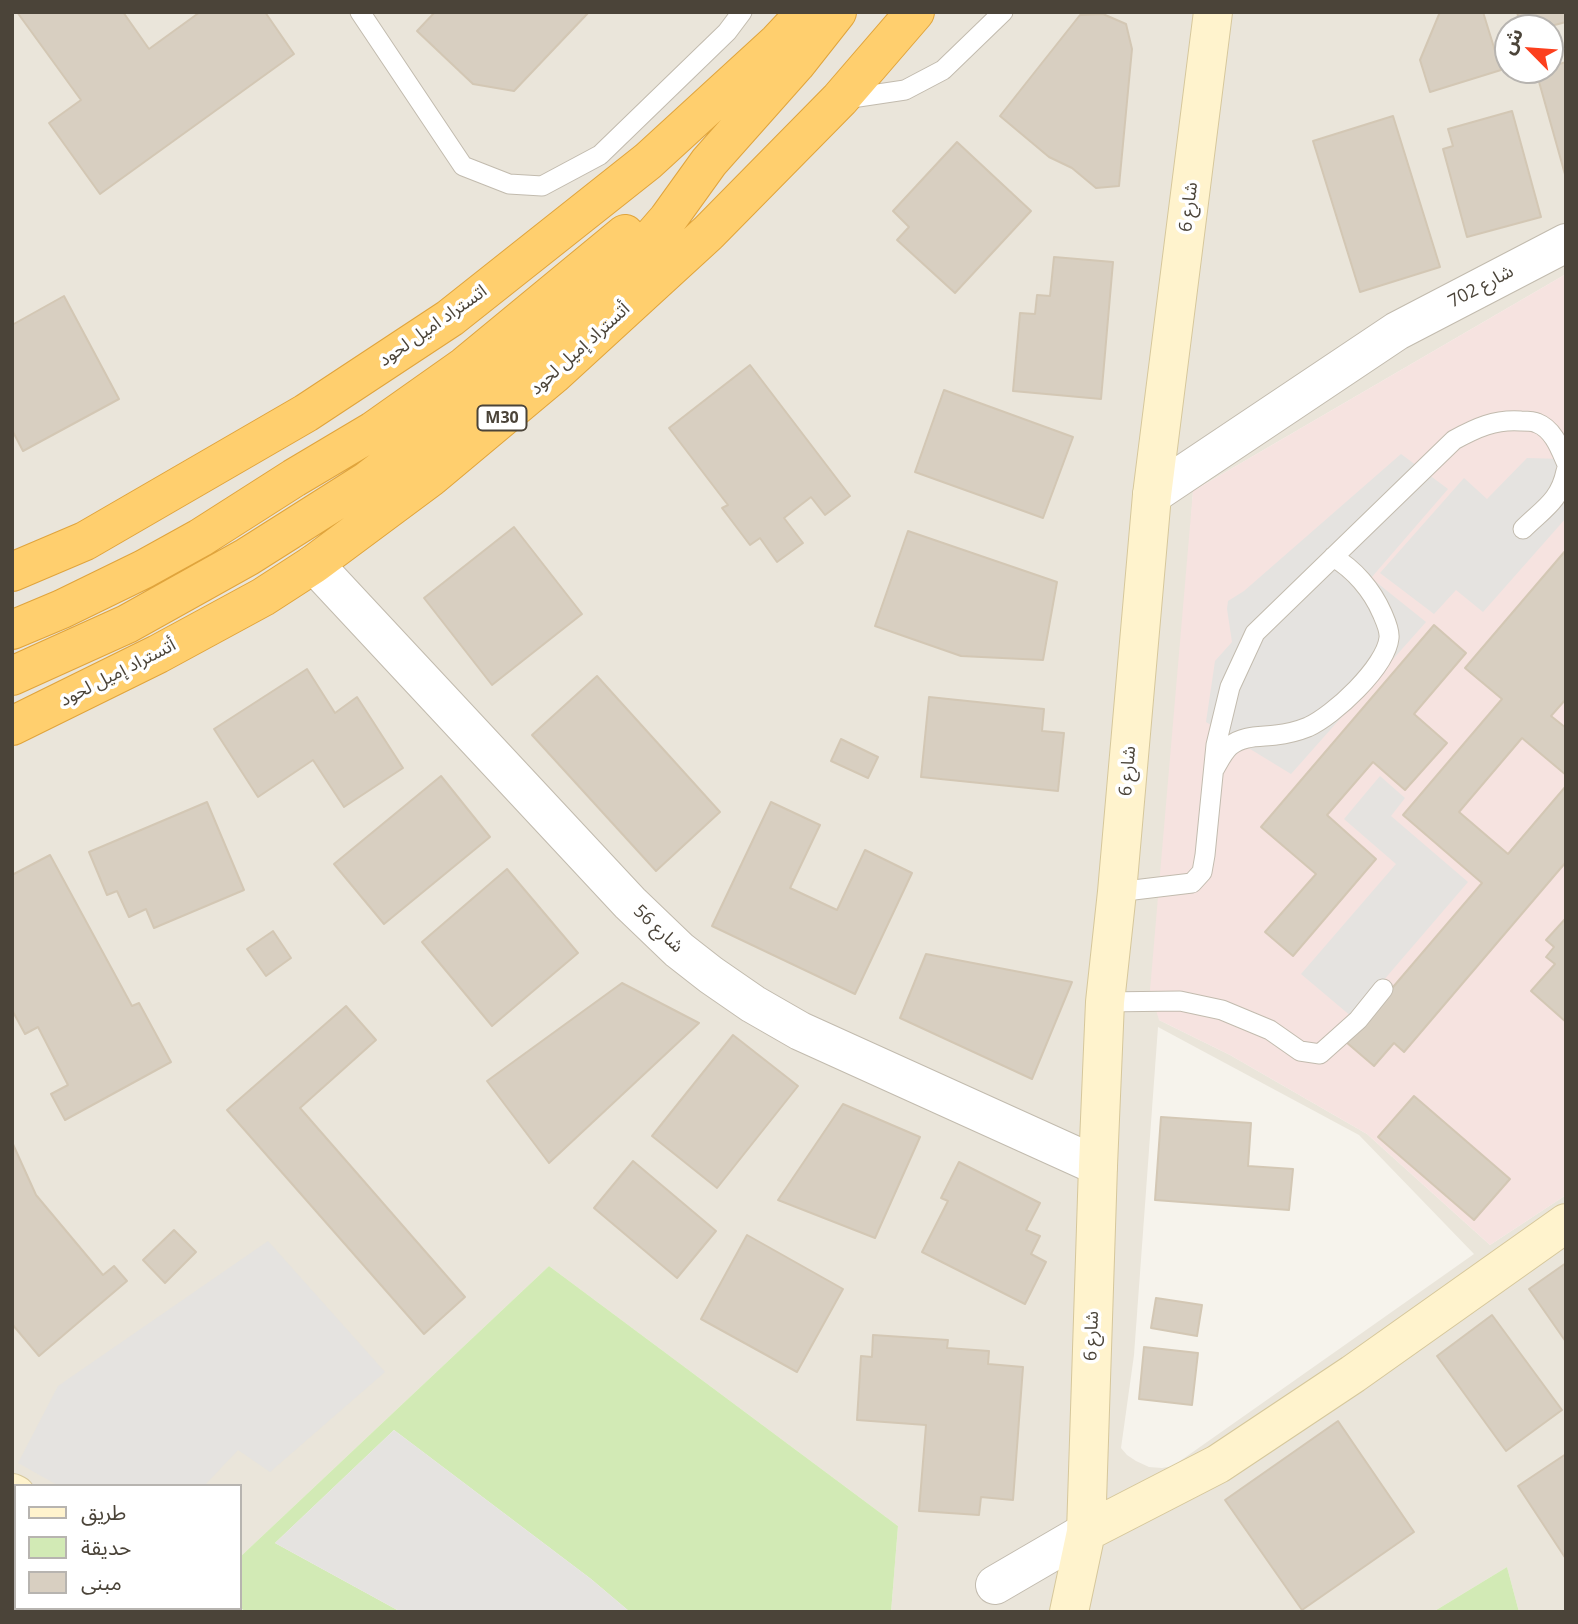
<!DOCTYPE html>
<html>
<head>
<meta charset="utf-8">
<style>
  body { margin:0 }
  #map { position:relative; width:1578px; height:1624px; overflow:hidden; background:#f6f3ec; font-family:"Open Sans","Noto Sans Arabic",sans-serif }
  canvas { display:block }
  .frame { position:absolute; inset:0; border:14px solid #4b4439; pointer-events:none }
  .legend { position:absolute; left:14px; top:1484px; width:228px; height:126px; box-sizing:border-box; background:#fff; border:2px solid #b7b4b0; margin:0; padding:9px 12px; list-style:none; font-size:21px; color:#4b4439 }
  .legend li { display:flex; align-items:center; gap:14px; height:35px }
  .legend b { width:35px; border:2px solid #b7b4b0 }
  .north { position:absolute; left:1494px; top:14px; width:70px; height:70px; box-sizing:border-box; background:#fff; border:2px solid #b7b4b0; border-radius:50%; rotate:295deg; font-size:19px; font-weight:700; line-height:28px; text-align:center; color:#4b4439 }
  .north::after { content:''; display:block; margin:auto; width:24px; height:32px; background:#fc3f1d; clip-path:polygon(50% 0,100% 100%,50% 72%,0 100%) }
</style>
</head>
<body>
<div id="map">
<canvas width="1578" height="1624"></canvas>
<div class="frame"></div>
<ul class="legend">
<li><b style="height:9px;background:#fff3cd"></b>طريق</li>
<li><b style="height:19px;background:#d2eab5"></b>حديقة</li>
<li><b style="height:19px;background:#d8cfc1"></b>مبنى</li>
</ul>
<div class="north">ش</div>
</div>
<script>
const ctx = document.querySelector('canvas').getContext('2d');
ctx.lineJoin = 'round';
function fill(path, color) { ctx.fillStyle = color; ctx.fill(path, 'evenodd'); }
function trace(path, color, width, dash) { ctx.strokeStyle = color; ctx.lineWidth = width; ctx.lineCap = dash ? 'butt' : 'round'; ctx.setLineDash(dash || []); ctx.stroke(path); }
function write(font, color, halo, rows, align = 'center') {
  ctx.font = font + ' "Open Sans","Noto Sans Arabic",sans-serif'; ctx.lineWidth = 7; ctx.setLineDash([]); ctx.textBaseline = 'middle'; ctx.strokeStyle = halo; ctx.fillStyle = color; for (const [text, x, y, turn = 0] of rows) {
    ctx.save(); ctx.translate(x, y); ctx.rotate((+turn || 0) * Math.PI / 180); ctx.textAlign = isNaN(turn) ? turn : align; if (halo) ctx.strokeText(text, 0, 0); ctx.fillText(text, 0, 0); ctx.restore();
  }
}
fill(new Path2D(`
  M12 12H1566V274L1193 491 1159 1020 1230 1055 1367 1134 1490 1245 1566 1195V1612H1519L1507 1567 1433 1612H891L898 1526 549 1266 240 1557V1486H16V1590L12 1588ZM1508 28H1550V70H1508ZM1158 1027 1359 1135 1474 1254 1173 1466 1162 1468 1149 1467 1136 1461 1127 1455 1121 1448 1134 1355Z`), '#eae5da');
fill(new Path2D(`
  M1566 274V1195L1490 1245 1367 1134 1230 1055 1159 1020 1150 990 1193 491Z`), '#f6e3e0');
fill(new Path2D(`
  M549 1266 898 1526 891 1612H630L591 1579 394 1430 275 1543 401 1612H247L240 1608V1557Z
  M1507 1567 1519 1612H1433Z`), '#d2eab5');
fill(new Path2D(`
  M1401 454 1448 489 1371 578 1426 622 1291 774 1206 722 1215 661 1232 642 1227 609 1228 601 1244 591Z
  M1527 458 1564 459 1566 463V518L1483 612 1456 590 1434 614 1380 573 1464 478 1487 499Z
  M1380 776 1405 798 1391 816 1468 882 1352 1017 1301 974 1396 864 1344 819Z
  M268 1241 385 1372 270 1472 238 1450 204 1486H59L18 1463 58 1386Z
  M394 1430 591 1579 630 1612H401L275 1543Z`), '#e5e3e0');
const building = new Path2D(`
  M17 12H123L149 49 200 12H265L294 54 100 194 49 123 81 100Z
  M435 12H589L514 91 473 84 417 31Z
  M1440 12H1483L1501 70 1430 92 1420 60Z
  M1517 12H1566V22L1543 28H1521Z
  M1103 14 1126 24 1132 49 1119 186 1096 188 1072 168 1049 157 1000 116 1080 15Z
  M1566 62V178L1536 71 1550 70V67Z
  M1512 111 1541 217 1467 237 1443 149 1453 146 1448 129Z
  M1393 116 1440 267 1360 292 1313 141Z
  M957 142 1031 211 955 293 897 240 909 227 893 211Z
  M1054 257 1113 262 1101 399 1013 391 1020 313 1035 314 1037 295 1050 296Z
  M64 296 119 399 23 451 12 430V325Z
  M750 365 850 496 825 515 811 497 784 518 803 543 777 562 760 538 750 545 722 508 728 505 669 428Z
  M944 390 1073 437 1043 518 915 472Z
  M514 527 582 614 492 685 424 598Z
  M908 531 1057 582 1043 660 961 656 875 626Z
  M1566 550V699L1551 716 1566 728V775L1522 738 1459 812 1508 854 1566 786V862L1404 1052 1394 1043 1374 1066 1346 1042 1482 883 1403 815 1502 699 1465 668Z
  M1434 625 1466 653 1414 714 1447 743 1405 790 1373 762 1327 815 1376 859 1293 956 1265 932 1316 874 1261 827Z
  M307 669 335 713 357 697 403 768 344 807 313 760 258 797 214 729Z
  M597 676 720 812 656 871 532 735Z
  M929 697 1044 709 1042 731 1064 733 1058 791 921 777Z
  M841 739 878 757 868 778 831 761Z
  M441 776 490 837 384 924 334 864Z
  M207 802 244 890 154 928 146 909 129 917 117 891 107 895 89 852Z
  M771 802 820 825 790 888 837 910 865 850 912 873 855 994 712 926Z
  M50 855 132 1006 139 1003 171 1062 65 1120 51 1094 68 1085 38 1027 25 1034 12 1010V875Z
  M507 869 578 953 492 1026 422 942Z
  M1566 918V1022L1531 991 1555 964 1546 957 1554 947 1546 940Z
  M273 931 291 958 266 976 247 949Z
  M926 954 1072 982 1032 1079 900 1018Z
  M622 983 699 1023 549 1163 487 1081Z
  M346 1006 376 1040 300 1108 465 1297 424 1334 227 1110Z
  M733 1035 798 1086 717 1188 652 1136Z
  M1414 1096 1510 1179 1474 1220 1378 1137Z
  M843 1104 920 1137 875 1238 778 1200Z
  M1161 1117 1251 1123 1248 1166 1293 1169 1289 1210 1155 1200Z
  M12 1142 36 1195 103 1275 114 1266 127 1281 39 1356 12 1324Z
  M633 1161 716 1231 677 1278 594 1208Z
  M959 1162 1040 1203 1026 1230 1040 1236 1031 1254 1046 1262 1025 1304 922 1252 948 1201 941 1198Z
  M174 1230 196 1252 165 1283 143 1260Z
  M747 1235 843 1289 797 1372 701 1319Z
  M1566 1263V1342L1529 1289Z
  M1156 1298 1202 1305 1197 1336 1151 1328Z
  M1492 1315 1562 1410 1506 1451 1437 1356Z
  M873 1335 948 1340 947 1348 989 1351 988 1364 1023 1367 1013 1500 981 1497 979 1515 919 1511 926 1425 857 1420 861 1356 872 1357Z
  M1144 1347 1198 1353 1192 1405 1139 1399Z
  M1338 1421 1414 1532 1302 1610 1225 1500Z
  M1566 1454V1559L1518 1486Z`);
fill(building, '#d8cfc1');
trace(building, '#d3c7b4', 2);
const lane = new Path2D(`
  M360 12 463 166 509 184 542 186 600 155 727 32 742 12
  M845 99 905 90 943 70 1003 12
  M1523 529C1543 509 1560 501 1566 471
  M1215 768C1219 761 1224 751 1230 746 1243 735 1261 737 1276 735 1286 734 1298 731 1308 727 1333 716 1386 667 1389 638 1390 630 1385 620 1382 613 1372 590 1354 569 1333 557
  M1117 892 1192 883 1202 872 1205 855 1216 745 1230 687 1255 633 1454 440C1476 428 1495 419 1521 421 1526 421 1533 421 1537 423 1553 429 1560 448 1566 462
  M1105 1002 1180 1001 1222 1010 1270 1030 1300 1051 1320 1054 1358 1020 1383 989`);
const street = new Path2D(`
  M1152 495 1397 331 1566 243
  M314 564 630 903 679 950 711 975 753 1004 800 1031 1098 1166
  M995 1585 1086 1532`);
const secondary = new Path2D(`
  M12 1493 16 1495
  M1086 1532 1218 1464 1353 1374 1566 1223
  M12 1564 16 1566
  M98 1608 104 1612
  M214 1608 221 1612
  M1069 1612 1086 1532 1098 1166 1105 1002 1117 892 1152 495 1213 12`);
const highway = new Path2D(`
  M12 572 85 541 306 413 450 318 648 161 778 42 806 12
  M12 630 62 609 144 569 200 538 294 478 373 431 465 366 625 234
  M12 676 127 624 247 557 367 481 480 394 592 298 642 249 668 219 709 162 796 64 837 12
  M12 726 158 654 263 597 314 564 431 477 553 375 708 233 840 99 915 12
  M12 1526 16 1528
  M166 1608 173 1612`);
trace(lane, '#c2bbae', 21);
trace(street, '#c2bbae', 40);
trace(secondary, '#d6c79b', 40);
trace(highway, '#e0a43c', 40);
trace(lane, '#fff', 19);
trace(street, '#fff', 38);
trace(secondary, '#fff3cd', 38);
trace(highway, '#ffcf6e', 38);
for (const [x, y, w] of [
  [502,418,49]
]) { const box = new Path2D(); box.roundRect(x - w / 2, y - 12.5, w, 25, 5); ctx.fillStyle = '#fff'; ctx.fill(box); trace(box, '#4b4439', 2); }
write('bold 16px', '#4b4439', null, [
  ["M30",502,418]
]);
write('18px', '#4b4439', '#fff', [
  ["شارع 6",1189,207,-83],
  ["شارع 702",1481,287,-28],
  ["اتستراد اميل لحود",433,326,-35],
  ["أتستراد إميل لحود",580,349,-42],
  ["أتستراد إميل لحود",118,673,-27],
  ["شارع 6",1128,771,-85],
  ["شارع 56",658,929,43],
  ["شارع 6",1092,1336,-88]
]);
</script>
</body>
</html>
